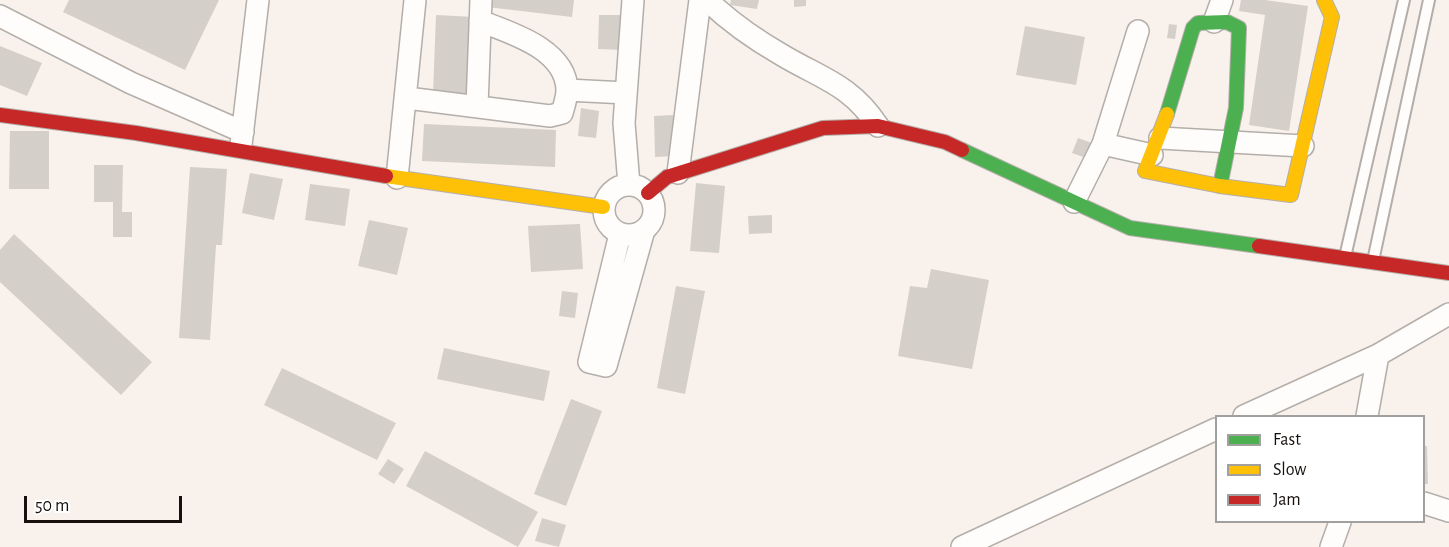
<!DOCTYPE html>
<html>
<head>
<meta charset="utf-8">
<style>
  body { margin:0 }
  #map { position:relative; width:1449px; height:547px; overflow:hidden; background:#f8f1ec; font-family:"Alegreya Sans",sans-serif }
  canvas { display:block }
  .legend { position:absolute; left:1215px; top:415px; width:210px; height:108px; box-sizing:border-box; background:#fff; border:2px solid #a2a09e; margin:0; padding:8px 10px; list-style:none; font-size:18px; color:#17110d }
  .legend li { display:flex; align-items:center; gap:12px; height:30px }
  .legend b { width:30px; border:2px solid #a2a09e }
  .scale { position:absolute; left:24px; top:496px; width:158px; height:27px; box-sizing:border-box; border:3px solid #17110d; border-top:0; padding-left:8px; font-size:18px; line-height:21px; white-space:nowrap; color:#17110d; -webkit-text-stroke:4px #fff; paint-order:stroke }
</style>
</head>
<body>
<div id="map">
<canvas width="1449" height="547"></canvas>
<ul class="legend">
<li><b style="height:8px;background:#4caf50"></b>Fast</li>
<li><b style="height:8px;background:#ffc107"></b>Slow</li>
<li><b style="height:8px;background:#c62828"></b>Jam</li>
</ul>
<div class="scale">50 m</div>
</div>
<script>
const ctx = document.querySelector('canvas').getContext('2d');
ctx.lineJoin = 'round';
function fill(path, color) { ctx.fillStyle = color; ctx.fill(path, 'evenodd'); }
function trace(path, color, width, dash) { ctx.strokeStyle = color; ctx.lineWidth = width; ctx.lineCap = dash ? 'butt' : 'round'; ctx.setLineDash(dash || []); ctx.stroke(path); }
fill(new Path2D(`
  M69 0H219L185 70 63 12Z
  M488 0H574L572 17 487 7Z
  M731 0H759L757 9 730 5Z
  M794 0H806V6L794 7Z
  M1241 0H1265L1308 6 1289 131 1249 125 1265 15 1239 11Z
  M436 15 475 17 472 94 433 93Z
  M599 15H624L623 50 598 49Z
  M1169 24 1177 25 1175 39 1167 38Z
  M1025 26 1085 37 1076 85 1016 75Z
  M0 46 42 63 27 96 0 85Z
  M581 108 599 111 596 138 578 136Z
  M673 115 675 156 655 157 654 116Z
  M424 124 556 130 555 167 422 161Z
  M10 131H49V189H9Z
  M1078 138 1092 143 1086 158 1072 153Z
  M94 165H123L122 212H132V237H113V202H94Z
  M190 167 227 169 222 245H216L210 340 179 338Z
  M250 173 283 179 274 220 242 213Z
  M696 183 725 186 719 253 690 251Z
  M310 184 350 189 345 226 305 220Z
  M772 215V233L749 234 748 216Z
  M369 220 408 228 397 275 358 266Z
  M580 224 583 269 531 272 528 226Z
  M14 234 152 362 121 395 0 282V250Z
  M931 269 989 280 972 369 898 356 910 286 927 288Z
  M676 286 705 291 685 394 657 388Z
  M562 291 578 293 575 318 559 316Z
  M444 348 550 371 544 401 437 379Z
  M282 368 396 423 377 460 264 405Z
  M571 399 602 411 566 506 534 494Z
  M1424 446H1427L1428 484H1424Z
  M425 451 538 512 518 547 406 486Z
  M388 459 404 469 394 484 378 474Z
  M542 518 566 525 559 547 535 541Z`), '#d5cfca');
const lane = new Path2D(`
  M1345 257 1404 0
  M1373 261 1429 0`);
const street = new Path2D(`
  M707 0C730 22 754 39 782 55 822 79 850 84 878 126
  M0 16 131 83 243 132
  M1214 22 1222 0
  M567 90 626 93
  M407 98 550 116 562 113C564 106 567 97 567 90 566 49 511 33 480 21
  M477 106 481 0
  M1160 138 1303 146
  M1103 144 1152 155
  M241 145 258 0
  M678 173 700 0
  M397 178 415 0
  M604 210a25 25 0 1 1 50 0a25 25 0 1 1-50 0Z
  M629 185 624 123 633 0
  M1074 202 1103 144 1138 31
  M620 234 589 362 606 366 644 230
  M1244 416 1378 355 1449 314
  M1367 416 1378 355
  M1424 503 1449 511
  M962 547 1216 429
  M1331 547 1340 522`);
const fast = new Path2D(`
  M1167 114 1193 28 1198 23 1227 22 1239 28 1236 108 1220 186
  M962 150 1130 228 1259 246`);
const slow = new Path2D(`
  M1167 114 1145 171 1220 186 1291 195 1332 17 1324 0
  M386 176 603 207`);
const jam = new Path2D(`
  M0 115 136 133 386 176
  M648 193 667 177 823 128 878 126 945 142 962 150
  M1259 246 1449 273`);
trace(lane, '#b4aea9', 14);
trace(street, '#b4aea9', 24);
trace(fast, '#b4aea9', 16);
trace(slow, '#b4aea9', 16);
trace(jam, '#b4aea9', 16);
trace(lane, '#fefdfc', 10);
trace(street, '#fefdfc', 21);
trace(fast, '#4caf50', 14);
trace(slow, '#ffc107', 14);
trace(jam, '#c62828', 14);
</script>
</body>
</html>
